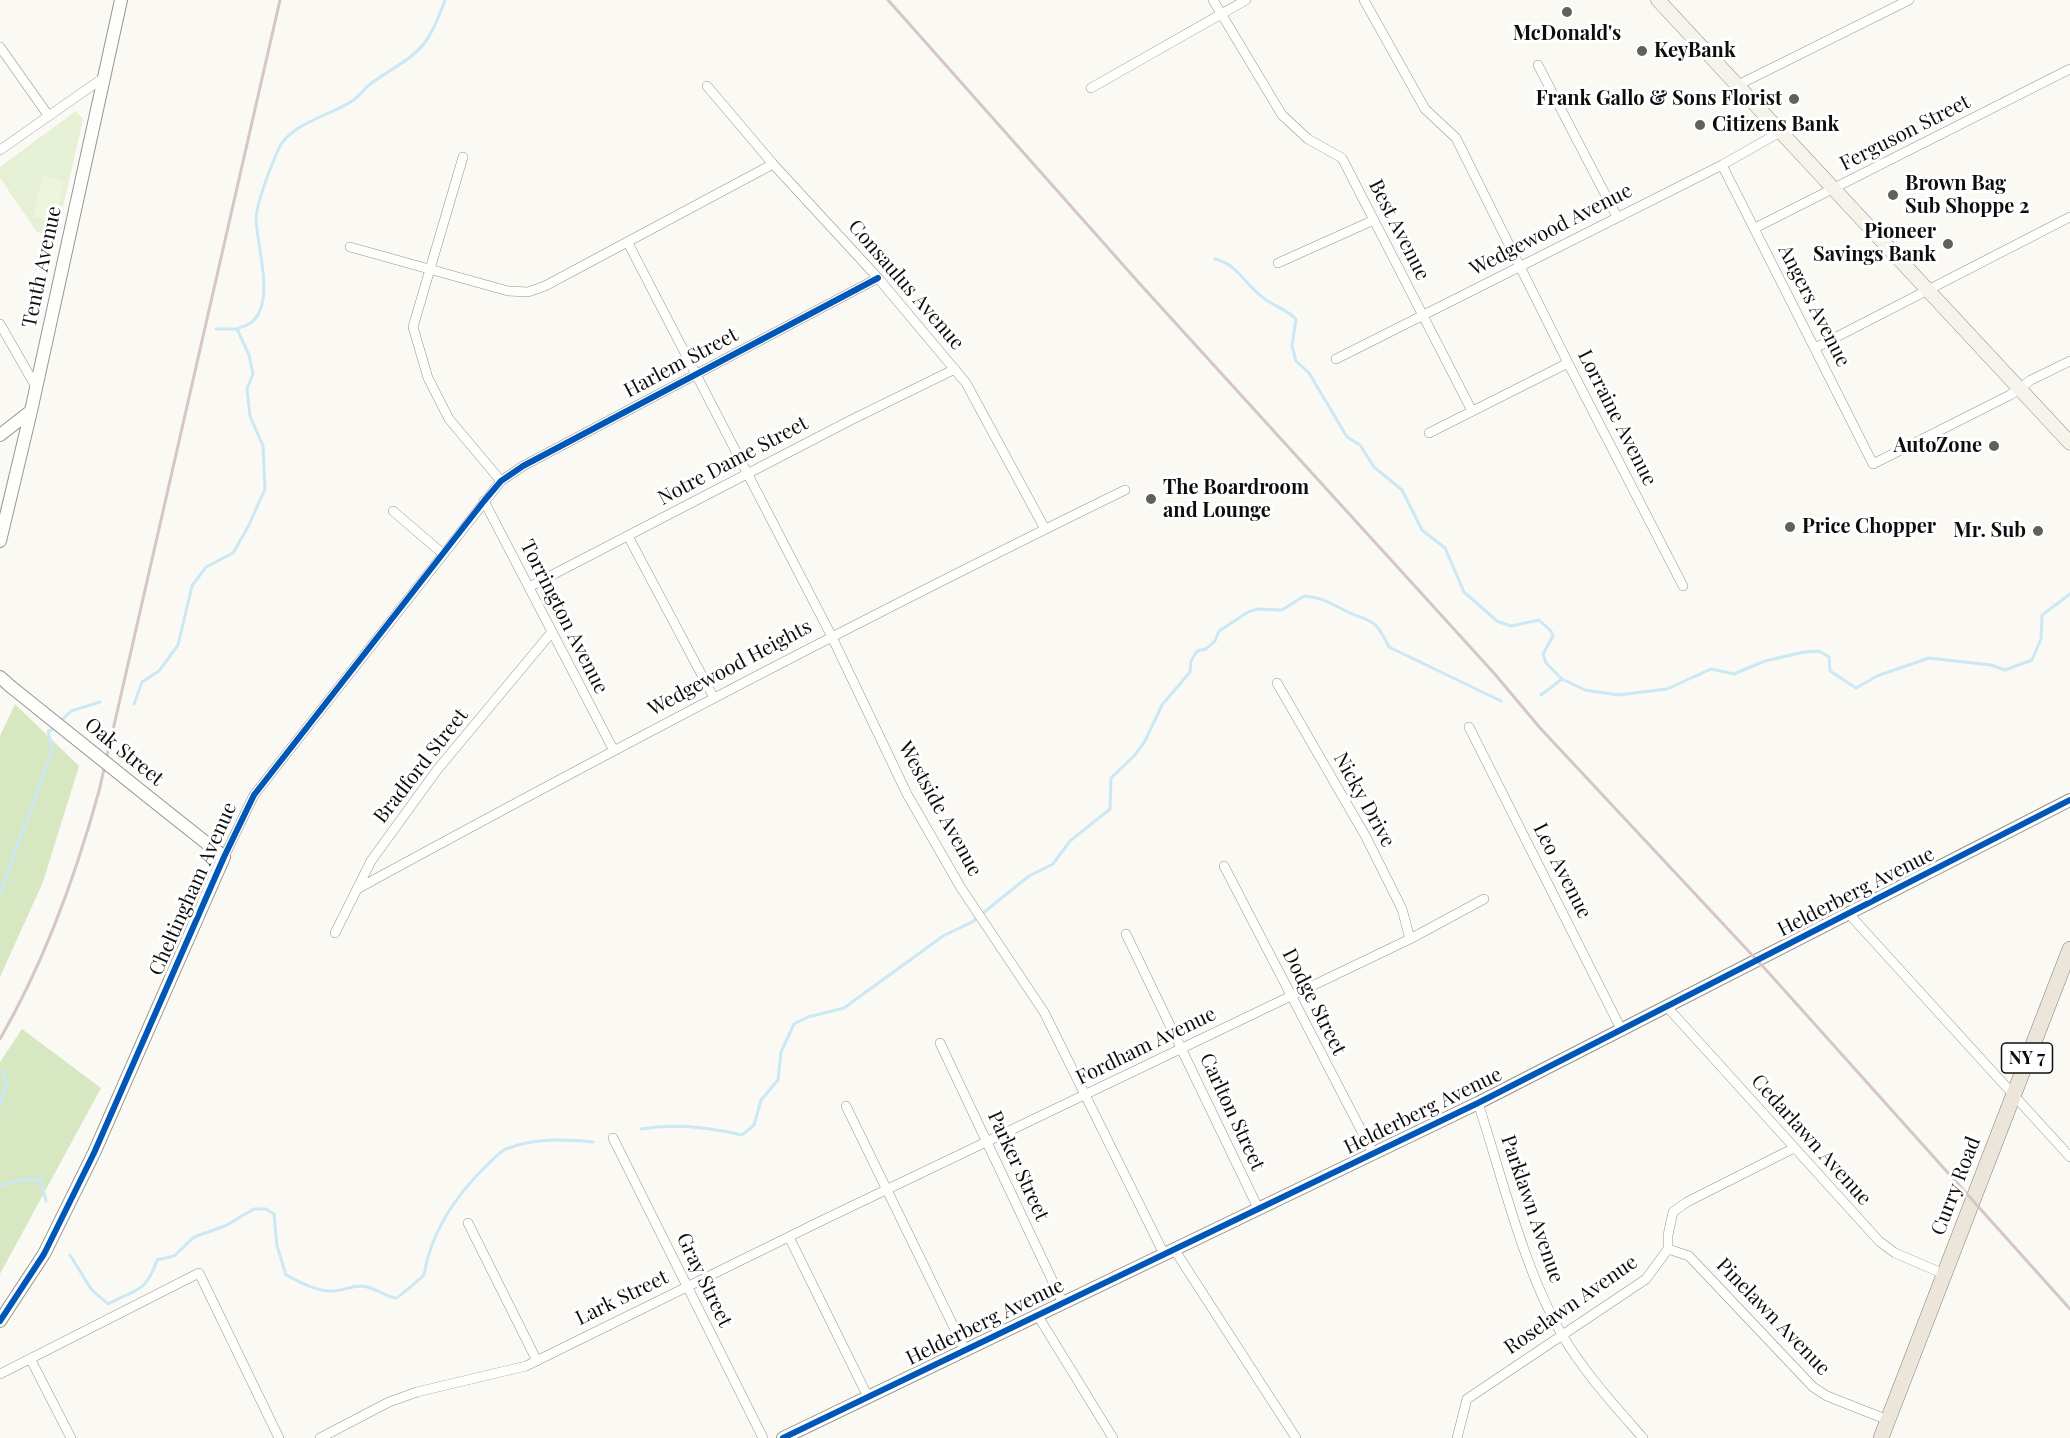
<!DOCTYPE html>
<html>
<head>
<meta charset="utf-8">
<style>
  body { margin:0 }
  canvas { display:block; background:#faf9f4 }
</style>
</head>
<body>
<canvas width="2070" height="1438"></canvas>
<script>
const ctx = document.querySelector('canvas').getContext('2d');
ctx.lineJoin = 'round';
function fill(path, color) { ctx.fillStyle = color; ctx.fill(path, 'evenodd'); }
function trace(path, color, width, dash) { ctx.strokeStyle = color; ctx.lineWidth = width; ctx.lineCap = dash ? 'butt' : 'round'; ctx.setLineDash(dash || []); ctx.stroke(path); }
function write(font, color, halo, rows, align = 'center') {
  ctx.font = font + ' "Playfair Display",serif'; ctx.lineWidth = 6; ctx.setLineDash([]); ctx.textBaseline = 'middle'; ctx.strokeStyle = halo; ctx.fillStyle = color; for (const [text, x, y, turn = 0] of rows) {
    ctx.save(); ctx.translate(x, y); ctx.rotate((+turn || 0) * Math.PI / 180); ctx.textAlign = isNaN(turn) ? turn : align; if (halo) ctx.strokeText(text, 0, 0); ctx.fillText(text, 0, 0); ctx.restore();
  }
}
fill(new Path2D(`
  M76 111 83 119 56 238 37 232 0 178V167Z`), '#e6f0d4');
fill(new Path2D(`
  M15 704 79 766 43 882 0 977V736Z
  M22 1029 101 1088 0 1274V1062Z`), '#d7e7c2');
fill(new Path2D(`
  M43 175 64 181 54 222 33 217Z`), '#eff4de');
trace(new Path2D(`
  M1215 259C1238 265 1243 282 1261 296 1272 306 1285 308 1296 319L1292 346 1296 361 1309 373 1347 437 1360 445 1374 467 1402 490 1422 530 1445 548 1464 592 1497 621 1511 626 1539 620 1551 631 1553 636 1543 654 1546 663 1562 679
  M216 329H237
  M1541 695 1562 679 1585 690 1618 695 1667 689 1711 669 1734 674 1765 661 1804 652 1819 651 1829 657 1830 671 1856 688 1877 676 1929 658 1991 665 2005 670 2032 660 2041 639 2042 615 2070 594
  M134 704 142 682 159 671 178 645 192 586 206 567 233 553 248 527 265 489 263 446 250 416 247 389 253 374 249 355 237 329C241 327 249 325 253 321 275 299 257 247 256 219 256 204 271 166 278 150 290 123 330 116 352 101 360 96 365 87 373 82 417 52 426 54 445 0
  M60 722 71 711 100 702
  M0 893 53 749 48 732 55 727
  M0 1106 7 1084 3 1071
  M641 1129C675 1123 708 1127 742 1135L754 1125 761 1100 778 1080 781 1052 794 1024 808 1017 844 1008 943 936 972 922 1029 876 1053 864 1070 841 1110 809 1111 778 1134 756 1145 741 1162 705 1190 672 1191 661 1197 651 1206 649 1215 641 1219 631 1248 612 1258 609 1282 610 1304 596C1321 597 1330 603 1344 610 1371 624 1373 614 1389 647L1501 701
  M0 1185 27 1179 41 1180 46 1201
  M70 1255 91 1289 108 1304C136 1289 146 1293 157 1260L174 1256 194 1237 225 1226 254 1209H266L274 1214 277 1246 286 1275C300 1282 317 1292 334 1291 345 1290 356 1284 367 1287 377 1289 388 1298 396 1298 398 1298 421 1278 424 1275 431 1231 457 1194 488 1164 494 1159 499 1152 506 1149 534 1138 563 1139 593 1142`), '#cae9f4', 3);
const minor = new Path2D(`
  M1213 0 1282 115 1308 139 1342 158 1472 411
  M1364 0 1425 109 1456 138 1568 363 1683 586
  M0 47 48 115
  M1538 65 1617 217
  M1738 85 1909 0
  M707 86 773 164 878 278 966 383 1045 529
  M1091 88 1246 0
  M0 150 103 78
  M463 157 413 327 428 378 449 419 501 481
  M1722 165 1873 464 2010 395 2031 380 2070 361
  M1755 228 2070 69
  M628 243 831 635 907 794 961 888 1044 1012 1164 1254
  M350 247 508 291 528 292 545 286 773 164
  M1278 263 1374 220
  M0 324 36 387
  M1815 348 2070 217
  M1336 359 1722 165 1782 131
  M1429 433 1568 363
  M484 501 613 749
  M393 511 442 553
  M628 536 714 698
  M529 587 851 420 955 369
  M1277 683 1366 837 1402 909 1410 939
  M1469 727 1622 1031
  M224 857 254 795 501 481 523 466 878 278
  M1224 866 1373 1153
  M357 889C610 751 865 617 1125 490
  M1849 914 2070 1157
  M335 933 371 861 437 770 551 633
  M1126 934 1258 1208
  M1668 1008 1879 1241 1895 1253 1944 1274
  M940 1043 1063 1303
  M1478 1103C1502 1176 1523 1267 1561 1333 1583 1371 1614 1405 1643 1438
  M846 1106 965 1350
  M613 1138 763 1438
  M468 1223 537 1361
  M789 1237 868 1397
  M1174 1249 1296 1438
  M1668 1249 1689 1256 1813 1387 1827 1396 1888 1420
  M1038 1316 1113 1438
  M31 1360 71 1438
  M0 1374 199 1273 279 1438
  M320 1438 389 1402 417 1392 526 1366 821 1221 1410 939 1484 899
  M1457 1438 1467 1399 1646 1279 1668 1249V1235L1673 1212 1687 1202 1794 1148`);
const tertiary = new Path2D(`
  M0 435 31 411
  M0 541 31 411 121 0
  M0 677 10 686
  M0 1321 44 1254 94 1153 224 857 146 795
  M783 1438 1478 1103 2070 800`);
const secondary = new Path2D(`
  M1658 0 2070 443`);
const primary = new Path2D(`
  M1881 1438 2070 949`);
trace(minor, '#949492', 10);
trace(tertiary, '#949492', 14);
trace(secondary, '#8b8a88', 15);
trace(primary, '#82817f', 16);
trace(minor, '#fefefd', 9);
trace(tertiary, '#fefefd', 12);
trace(secondary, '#f5f3ea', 14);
trace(primary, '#ece6da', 15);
trace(new Path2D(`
  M888 0 1140 284 1493 672 1541 729 1768 972 2070 1309
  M0 1039C45 961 75 878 99 791L280 0`), '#d6c6c7', 3);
const tertiaryBridge = new Path2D(`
  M10 686 146 795`);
trace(tertiaryBridge, '#949492', 14, []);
trace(tertiaryBridge, '#fefefd', 12);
trace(new Path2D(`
  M0 1321 44 1254 94 1153 224 857 254 795 484 501 501 481 523 466 878 278
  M783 1438 1478 1103 2070 800`), '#0057b8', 6);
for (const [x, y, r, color] of [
  [1567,12,6,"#61605e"],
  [1642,51,6,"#61605e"],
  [1794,99,6,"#61605e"],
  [1700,125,6,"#61605e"],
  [1893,195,6,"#61605e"],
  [1948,244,6,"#61605e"],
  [1994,446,6,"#61605e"],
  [1151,499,6,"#61605e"],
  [1790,527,6,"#61605e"],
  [2038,531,6,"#61605e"]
]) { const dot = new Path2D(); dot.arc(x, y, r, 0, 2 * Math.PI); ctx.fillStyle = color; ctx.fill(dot); trace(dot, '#fff', 2); }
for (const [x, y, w] of [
  [2027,1058,51]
]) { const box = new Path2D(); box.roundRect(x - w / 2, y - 15, w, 30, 4.5); ctx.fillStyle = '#fff'; ctx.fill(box); trace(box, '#0e0e0e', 1.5); }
write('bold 18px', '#0e0e0e', null, [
  ["NY 7",2027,1058]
]);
write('bold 20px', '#0e0e0e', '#fff', [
  ["McDonald's",1567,34,"center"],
  ["KeyBank",1654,51],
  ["Frank Gallo & Sons Florist",1782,99,"right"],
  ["Citizens Bank",1712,125],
  ["Brown Bag",1905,184],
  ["Sub Shoppe 2",1905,207],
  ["Pioneer",1936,232,"right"],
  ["Savings Bank",1936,255,"right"],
  ["AutoZone",1982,446,"right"],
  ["The Boardroom",1163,488],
  ["and Lounge",1163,511],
  ["Price Chopper",1802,527],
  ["Mr. Sub",2026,531,"right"]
], 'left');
write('20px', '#0e0e0e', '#fff', [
  ["Ferguson Street",1905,133,-27],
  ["Best Avenue",1399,230,63],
  ["Wedgewood Avenue",1551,230,-27],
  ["Tenth Avenue",42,267,-78],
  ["Consaulus Avenue",906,285,49],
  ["Angers Avenue",1814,306,63],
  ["Harlem Street",681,363,-28],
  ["Lorraine Avenue",1617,418,63],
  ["Notre Dame Street",733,461,-28],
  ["Torrington Avenue",564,617,63],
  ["Wedgewood Heights",730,668,-28],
  ["Oak Street",124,752,39],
  ["Bradford Street",421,766,-52],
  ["Nicky Drive",1364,800,61],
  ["Westside Avenue",940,809,61],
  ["Leo Avenue",1562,871,63],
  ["Cheltingham Avenue",193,889,-66],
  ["Helderberg Avenue",1856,892,-27],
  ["Dodge Street",1314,1002,63],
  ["Fordham Avenue",1146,1046,-26],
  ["Helderberg Avenue",1423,1111,-26],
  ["Carlton Street",1232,1112,65],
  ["Cedarlawn Avenue",1811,1140,48],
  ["Parker Street",1018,1166,65],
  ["Curry Road",1956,1186,-69],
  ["Parklawn Avenue",1532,1209,71],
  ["Gray Street",704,1280,64],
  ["Lark Street",622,1298,-26],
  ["Roselawn Avenue",1571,1305,-35],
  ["Pinelawn Avenue",1773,1317,46],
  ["Helderberg Avenue",985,1322,-26]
]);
</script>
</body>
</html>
